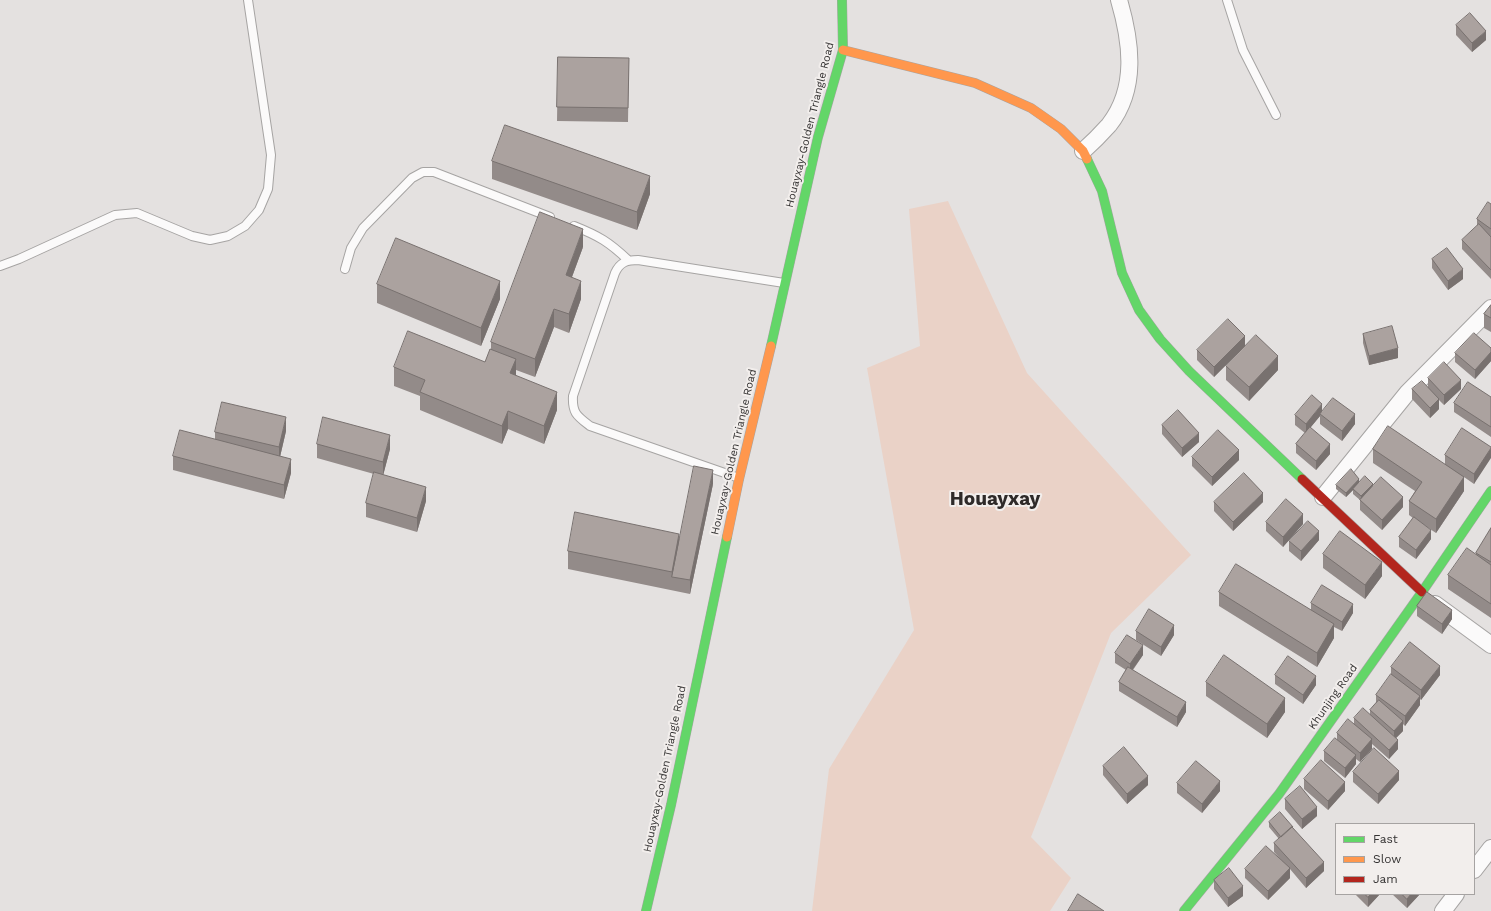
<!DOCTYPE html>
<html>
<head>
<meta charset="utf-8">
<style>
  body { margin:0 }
  #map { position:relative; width:1491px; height:911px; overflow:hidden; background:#e4e1e0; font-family:"Work Sans",sans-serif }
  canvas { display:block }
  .legend { position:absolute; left:1335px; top:823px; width:140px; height:72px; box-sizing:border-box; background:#f2eeec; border:1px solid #a6a3a2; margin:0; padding:5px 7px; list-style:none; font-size:12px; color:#353333 }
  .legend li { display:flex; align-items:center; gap:8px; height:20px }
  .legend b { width:20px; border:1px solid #a6a3a2 }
</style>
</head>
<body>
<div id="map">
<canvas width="1491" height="911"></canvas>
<ul class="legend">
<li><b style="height:5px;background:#63d668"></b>Fast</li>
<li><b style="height:5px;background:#ff974d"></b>Slow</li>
<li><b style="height:5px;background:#b3261e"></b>Jam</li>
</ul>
</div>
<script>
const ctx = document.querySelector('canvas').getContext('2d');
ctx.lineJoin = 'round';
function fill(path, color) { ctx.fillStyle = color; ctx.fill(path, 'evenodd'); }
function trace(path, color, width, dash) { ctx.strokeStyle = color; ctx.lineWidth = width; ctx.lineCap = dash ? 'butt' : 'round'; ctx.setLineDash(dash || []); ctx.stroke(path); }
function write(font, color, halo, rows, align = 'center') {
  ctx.font = font + ' "Work Sans",sans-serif'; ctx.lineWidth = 4; ctx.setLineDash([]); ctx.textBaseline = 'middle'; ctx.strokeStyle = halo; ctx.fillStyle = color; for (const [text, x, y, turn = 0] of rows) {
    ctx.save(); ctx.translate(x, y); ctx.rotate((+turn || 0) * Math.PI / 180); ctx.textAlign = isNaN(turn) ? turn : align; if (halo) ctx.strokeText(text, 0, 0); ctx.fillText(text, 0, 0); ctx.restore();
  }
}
fill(new Path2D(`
  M948 201 1027 373 1191 555 1111 633 1031 837 1071 878 1050 911H812L829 769 914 630 867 368 920 346 909 209Z`), '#ead2c7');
const lane = new Path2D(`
  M1227 0 1243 50 1276 115
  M574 226C599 236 609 242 628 260
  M0 266 19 259 115 215 137 213 192 236 210 240 228 236 245 226 259 210 268 189 271 155 248 0
  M345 269 351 248 363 228 412 178 423 172H434L550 217
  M739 478 590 426C577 416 572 413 573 396L615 273C620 262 627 260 638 260L784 283`);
const street = new Path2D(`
  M1083 151C1092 143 1101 134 1109 125 1138 88 1131 41 1119 0
  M1323 497 1408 392 1491 308
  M1435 604 1491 645
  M1474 870 1491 848
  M1443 911 1456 894`);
const fast = new Path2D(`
  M1087 159 1102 191 1122 273 1139 310 1160 339 1189 371 1302 479
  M771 346 818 137 843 50 842 0
  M646 911 671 805 727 537
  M1184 911 1279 794 1422 592 1491 491`);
const slow = new Path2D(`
  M843 50 975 83 1031 108 1061 129 1083 151 1087 159
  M727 537 739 479 771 346`);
const jam = new Path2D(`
  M1302 479 1422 592`);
trace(lane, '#a6a4a3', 10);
trace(street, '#a6a4a3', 18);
trace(fast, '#a6a4a3', 10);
trace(slow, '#a6a4a3', 10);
trace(jam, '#a6a4a3', 10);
trace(lane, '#fbfafa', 8);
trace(street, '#fbfafa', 16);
trace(fast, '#63d668', 9);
trace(slow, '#ff974d', 9);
trace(jam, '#b3261e', 9);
fill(new Path2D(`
  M1456 25 1486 40 1472 52 1456 35Z
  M558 57 629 58 628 122 557 121Z
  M492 161 650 194 637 230 492 179Z
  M1491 204V279L1462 249V240L1477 226V219Z
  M583 247 572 277 581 299 569 333 554 327 535 377 516 370V375L557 410 544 444 508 429 502 444 420 410V396L394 386V367L485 362 491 349V342Z
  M1432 259 1463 279 1448 290 1432 268Z
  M377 284 500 299 481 346 377 303Z
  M1491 305V332L1484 328V314Z
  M1363 334 1398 358 1369 365 1363 343Z
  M1245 346 1214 377 1197 360V350Z
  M1491 348V361L1475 379 1455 362V353Z
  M1226 366 1278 370 1249 401 1226 380Z
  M1428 378 1461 389 1444 405 1439 400V409L1430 418 1412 399V389L1428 387Z
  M1491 397V437L1454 412V403Z
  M1322 412 1355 424 1342 441 1320 424V416L1310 428 1330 454 1316 470 1296 453V444L1305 433 1295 425V415Z
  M1162 425 1199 442 1182 457 1162 434Z
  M286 431 280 457 291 473 284 499 173 470V456L215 440V432Z
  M317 444 390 449 383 475 426 501 417 532 366 517V503L374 474 317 458Z
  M1491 447 1474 484 1464 477V491L1436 533 1418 521 1431 539 1416 559 1399 547V537L1413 518 1409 515V501L1415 491 1373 463V449L1445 464V455Z
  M1192 457 1239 460 1212 486 1192 466Z
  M1359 483 1373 486 1403 507 1382 530 1360 510V500L1353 494V490L1346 497 1336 489V485Z
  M713 484 690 594 568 569V551L679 539Z
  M1214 502H1263L1233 531 1214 511Z
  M1266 522 1303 524 1283 547 1266 531Z
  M1491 528V618L1448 589V575L1476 554V553Z
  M1319 540 1301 561 1289 551V541Z
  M1323 554 1382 576 1365 599 1323 568Z
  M1219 592 1311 610V603L1353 613 1342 631 1334 627V638L1317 667 1219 606Z
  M1417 606 1452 619 1442 634 1417 616Z
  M1136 631 1174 635 1161 656 1136 640Z
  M1115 653 1143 655 1133 670 1186 712 1177 727 1119 691V682L1126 670 1115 663Z
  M1391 667 1440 675 1421 700 1420 699V705L1405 726 1403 724V731L1396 738 1398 749 1389 759 1372 744V749L1360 762 1356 759V764L1345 778 1324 761V751L1337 739V733L1354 724V718L1370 715V710L1376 703V695L1391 675Z
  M1275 675 1316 685 1303 704 1275 684Z
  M1206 682 1285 712 1267 738 1206 696Z
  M1103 766 1148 785 1127 804 1103 775Z
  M1353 772 1399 780 1378 804 1353 782Z
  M1304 779 1345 791 1328 810 1304 789Z
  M1177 783 1220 791 1202 813 1177 793Z
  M1285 799 1317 816 1302 829 1285 809Z
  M1269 822 1293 828 1324 871 1306 888 1290 869V878L1268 900 1245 878V869L1282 861 1274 852V843L1279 839 1269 827Z
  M1214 880 1243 896 1228 907 1214 889Z
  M1355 894H1380L1368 907Z
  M1392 894H1420L1407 908Z`), '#938b89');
fill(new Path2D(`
  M1486 31V40L1472 52V43Z
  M650 176V194L637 230V212Z
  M583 229V247L566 293V275Z
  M1463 269V279L1448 290V281Z
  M500 281V299L481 346V328Z
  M581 281V299L569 333V314Z
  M554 309V327L535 377V359Z
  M1245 336V346L1214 377V367Z
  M1398 348V358L1369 365V356Z
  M1491 352V361L1475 379V370Z
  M1278 356V370L1249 401V387Z
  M516 359V378L510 373Z
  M1461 380V389L1444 405V395Z
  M557 392V410L544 444V426Z
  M1439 399V409L1430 418V408Z
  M1322 404V414H1320V416L1306 433V424Z
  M508 411V429L502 444V426Z
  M1355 414V424L1342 441V431Z
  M286 417V431L279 461V447Z
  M1199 433V442L1182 457V448Z
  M390 435V449L383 476V462Z
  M1330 444V454L1316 470V461Z
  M1491 448V458L1474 484V474Z
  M1239 450V460L1212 486V477Z
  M291 459V473L284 499V485Z
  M713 470V484L690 594V580Z
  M1464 477V491L1436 533V519Z
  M1359 479V484L1346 497V493Z
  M1373 484V489L1361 501V496Z
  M426 487V501L417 532V518Z
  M1263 493V502L1233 531V522Z
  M1403 497V507L1382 530V520Z
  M1303 514V524L1283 547V537Z
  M1431 530V539L1416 559V550Z
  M1319 531V540L1301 561V551Z
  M679 534V552L672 577V572Z
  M1382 562V576L1365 599V585Z
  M1353 604V613L1342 631V622Z
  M1452 610V619L1442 634V624Z
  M1334 624V638L1317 667V653Z
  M1174 625V635L1161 656V647Z
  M1143 645V655L1130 673V664Z
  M1440 666V675L1421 700V690Z
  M1316 676V685L1303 704V695Z
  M1420 696V705L1405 726V716Z
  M1285 698V712L1267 738V724Z
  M1186 702V712L1177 727V717Z
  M1403 721V731L1394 740V731Z
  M1372 739V749L1360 762V753Z
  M1398 740V749L1389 759V750Z
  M1356 755V764L1345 778V768Z
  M1399 771V780L1378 804V794Z
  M1148 776V785L1127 804V794Z
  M1220 781V791L1202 813V804Z
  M1345 782V791L1328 810V801Z
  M1317 807V816L1302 829V819Z
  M1324 862V871L1306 888V878Z
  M1290 868V878L1268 900V891Z
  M1243 886V896L1228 907V898Z
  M1371 894H1380L1368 907V897Z
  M1411 894H1420L1407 908V899Z`), '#78716f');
const building = new Path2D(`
  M1470 13 1486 31 1472 43 1456 25Z
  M558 57 629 58 628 108 557 107Z
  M505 125 650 176 637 212 492 161Z
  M1488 202 1491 204V229L1477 219Z
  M540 212 583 229 566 275 581 281 569 314 554 309 535 359 491 342Z
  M1479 224 1491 237V270L1462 240Z
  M396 238 500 281 481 328 377 284Z
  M1447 248 1463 269 1448 281 1432 259Z
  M1491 305V318L1484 314Z
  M1228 319 1245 336 1214 367 1197 350Z
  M1392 326 1398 348 1369 356 1363 334Z
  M408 331 485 362 490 349 516 359 510 373 557 392 544 426 508 411 502 426 420 392 425 380 394 367Z
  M1474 333 1491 348V352L1475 370 1455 353Z
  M1256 335 1278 356 1249 387 1226 366Z
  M1444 362 1461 380 1444 395 1428 378Z
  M1422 381 1439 399 1430 408 1412 389Z
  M1468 382 1491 397V427L1454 403Z
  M1312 395 1322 404 1306 424 1295 415Z
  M1333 398 1355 414 1342 431 1320 414Z
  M222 402 286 417 279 447 215 432Z
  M1178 410 1199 433 1182 448 1162 425Z
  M323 417 390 435 383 462 317 444Z
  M1388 426 1464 477 1436 519 1409 501 1422 482 1373 449Z
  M1310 427 1330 444 1316 461 1296 444Z
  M1462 428 1491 447V448L1474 474 1445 455Z
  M180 430 291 459 284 485 173 456Z
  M1218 430 1239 450 1212 477 1192 457Z
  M694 466 713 470 690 580 672 577Z
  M1351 469 1359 479 1346 493 1336 485Z
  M374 472 426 487 417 518 366 503Z
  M1244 473 1263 493 1233 522 1214 502Z
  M1365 476 1373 484 1361 496 1353 489Z
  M1381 477 1403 497 1382 520 1360 500Z
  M1286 499 1303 514 1283 537 1266 522Z
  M575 512 679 534 672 572 568 551Z
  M1414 517 1431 530 1416 550 1399 537Z
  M1308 521 1319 531 1301 551 1289 541Z
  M1491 528V562L1476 553Z
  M1340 531 1382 562 1365 585 1323 554Z
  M1467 548 1491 565V604L1448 575Z
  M1236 564 1334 624 1317 653 1219 592Z
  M1322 585 1353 604 1342 622 1311 603Z
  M1427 592 1452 610 1442 624 1417 606Z
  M1149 609 1174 625 1161 647 1136 631Z
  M1127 635 1143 645 1130 664 1115 653Z
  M1410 642 1440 666 1421 690 1391 667Z
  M1224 655 1285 698 1267 724 1206 682Z
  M1288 656 1316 676 1303 695 1275 675Z
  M1128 667 1186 702 1177 717 1119 682Z
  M1391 674 1420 696 1405 716 1376 695Z
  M1379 700 1403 721 1394 731 1370 710Z
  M1363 708 1398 740 1389 750 1354 718Z
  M1348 719 1372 739 1360 753 1337 733Z
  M1335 738 1356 755 1345 768 1324 751Z
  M1124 747 1148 776 1127 794 1103 766Z
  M1374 748 1399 771 1378 794 1353 772Z
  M1321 760 1345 782 1328 801 1304 779Z
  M1196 761 1220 781 1202 804 1177 783Z
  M1300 786 1317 807 1302 819 1285 799Z
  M1280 812 1293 827H1292L1281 837 1269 822Z
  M1292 827 1324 862 1306 878 1274 843Z
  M1266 846 1290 868 1268 891 1245 869Z
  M1229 868 1243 886 1228 898 1214 880Z
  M1078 894 1104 911H1068Z
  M1365 894H1371L1368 897Z
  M1402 894H1411L1407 899Z`);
fill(building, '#aba29f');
trace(building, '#78716f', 1);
write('11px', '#353333', '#f2eeec', [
  ["Houayxay-Golden Triangle Road",810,125,-76],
  ["Houayxay-Golden Triangle Road",734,452,-77],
  ["Khunjing Road",1333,697,-55],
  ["Houayxay-Golden Triangle Road",665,769,-78]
]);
write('bold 19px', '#2e2a29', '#f2eeec', [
  ["Houayxay",995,499]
]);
</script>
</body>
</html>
